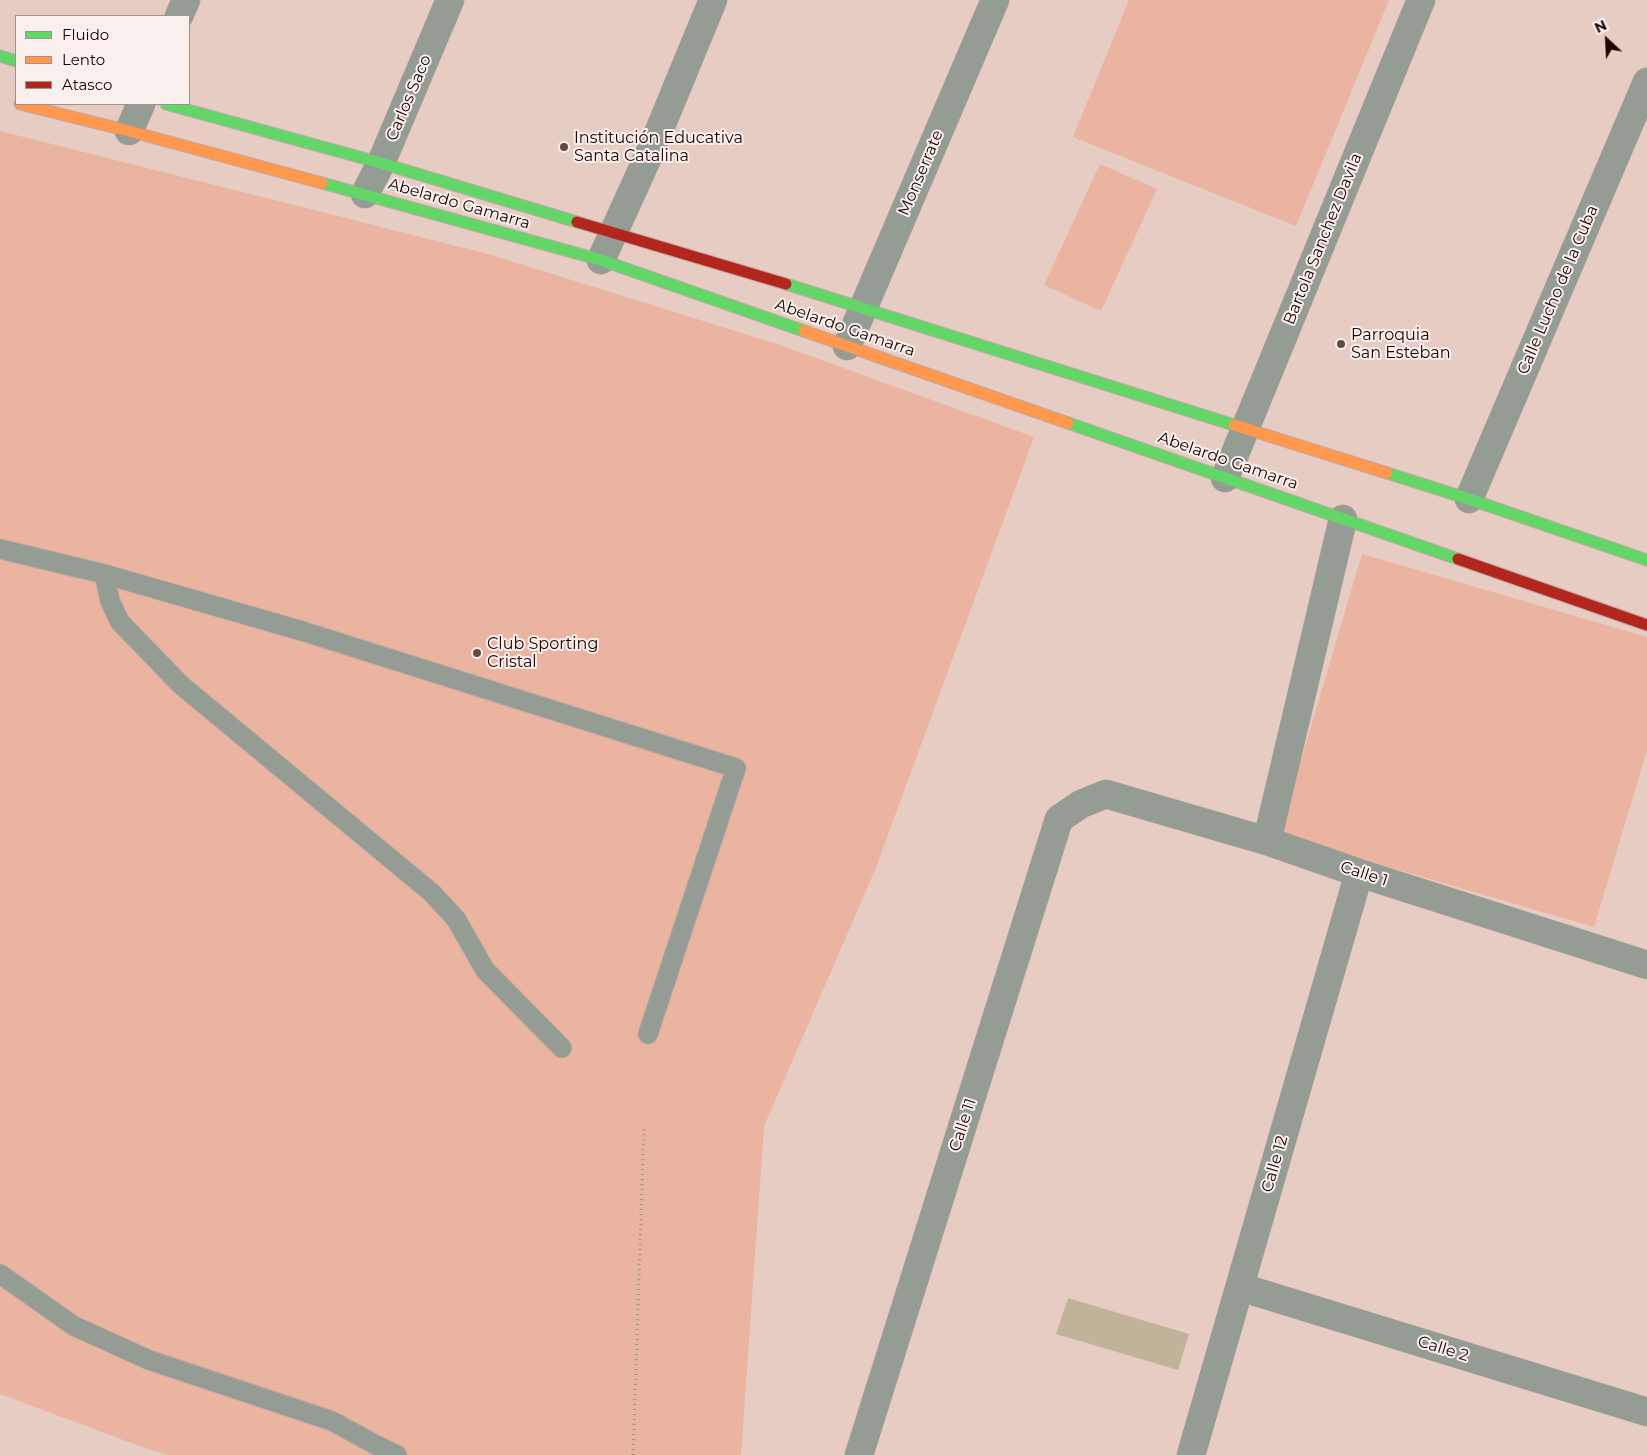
<!DOCTYPE html>
<html>
<head>
<meta charset="utf-8">
<style>
  body { margin:0 }
  #map { position:relative; width:1647px; height:1455px; overflow:hidden; background:#e6ccc2; font-family:Montserrat,sans-serif }
  canvas { display:block }
  .legend { position:absolute; left:15px; top:15px; width:175px; height:90px; box-sizing:border-box; background:#f9f0ed; border:1px solid #a1918e; margin:0; padding:6px 9px; list-style:none; font-size:15px; color:#1c0300 }
  .legend li { display:flex; align-items:center; gap:10px; height:25px }
  .legend b { width:25px; border:1px solid #a1918e }
  .north { position:absolute; left:1582px; top:15px; width:50px; height:50px; -webkit-text-stroke:4px #f9f0ed; paint-order:stroke; rotate:335deg; font-size:14px; font-weight:700; line-height:20px; text-align:center; color:#1c0300 }
  .north::after { content:''; display:block; margin:auto; width:18px; height:22px; background:#1c0300; clip-path:polygon(50% 0,100% 100%,50% 72%,0 100%) }
</style>
</head>
<body>
<div id="map">
<canvas width="1647" height="1455"></canvas>
<ul class="legend">
<li><b style="height:6px;background:#63d668"></b>Fluido</li>
<li><b style="height:6px;background:#ff974d"></b>Lento</li>
<li><b style="height:6px;background:#b3261e"></b>Atasco</li>
</ul>
<div class="north">N</div>
</div>
<script>
const ctx = document.querySelector('canvas').getContext('2d');
ctx.lineJoin = 'round';
function fill(path, color) { ctx.fillStyle = color; ctx.fill(path, 'evenodd'); }
function trace(path, color, width, dash) { ctx.strokeStyle = color; ctx.lineWidth = width; ctx.lineCap = dash ? 'butt' : 'round'; ctx.setLineDash(dash || []); ctx.stroke(path); }
function write(font, color, halo, rows, align = 'center') {
  ctx.font = font + ' Montserrat,sans-serif'; ctx.lineWidth = 4; ctx.setLineDash([]); ctx.textBaseline = 'middle'; ctx.strokeStyle = halo; ctx.fillStyle = color; for (const [text, x, y, turn = 0] of rows) {
    ctx.save(); ctx.translate(x, y); ctx.rotate((+turn || 0) * Math.PI / 180); ctx.textAlign = isNaN(turn) ? turn : align; if (halo) ctx.strokeText(text, 0, 0); ctx.fillText(text, 0, 0); ctx.restore();
  }
}
fill(new Path2D(`
  M1129 0H1389L1296 226 1073 137Z
  M0 131 488 254 780 345 1034 437 875 870 764 1126 741 1455H168L142 1447 0 1394Z
  M1100 164 1157 189 1101 311 1044 285Z
  M1362 554 1647 637V750L1594 927 1279 835Z`), '#eab4a0');
fill(new Path2D(`
  M1068 1298 1189 1334 1178 1370 1056 1334Z`), '#c1b399');
const lane = new Path2D(`
  M0 549 104 574 110 601 120 622 181 685 432 893 456 919 485 970 562 1048
  M104 574 302 631 736 768 648 1034
  M0 1274 74 1326 149 1360 332 1421 376 1445 397 1455`);
const street = new Path2D(`
  M179 16 186 0
  M129 131 141 104
  M365 194 381 163 450 0
  M601 260 652 148 713 0
  M847 346 995 0
  M1225 478 1421 0
  M1469 499 1647 82
  M1267 841 1343 519
  M1240 1287 1647 1412
  M859 1455 1059 819 1081 804 1106 794 1267 841 1359 873 1647 965
  M1191 1455 1359 873`);
const fast = new Path2D(`
  M0 56 16 61
  M166 104 381 163 577 222
  M322 183 601 260 804 331
  M786 284 1234 425
  M1068 423 1458 559
  M1387 473 1469 499 1647 560`);
const slow = new Path2D(`
  M20 104 129 131 322 183
  M804 331 1068 423
  M1234 425 1387 473`);
const jam = new Path2D(`
  M577 222 786 284
  M1458 559 1647 625`);
trace(lane, '#bfa9a2', 21);
trace(street, '#bfa9a2', 29);
trace(fast, '#bfa9a2', 13);
trace(slow, '#bfa9a2', 13);
trace(jam, '#bfa9a2', 13);
trace(new Path2D(`
  M633 1455 644 1128`), '#96968e', 3, [1, 4]);
trace(lane, '#949c94', 19);
trace(street, '#949c94', 28);
trace(fast, '#63d668', 11);
trace(slow, '#ff974d', 11);
trace(jam, '#b3261e', 11);
for (const [x, y, r, color] of [
  [564,147,5,"#634944"],
  [1341,344,5,"#634944"],
  [477,653,5,"#634944"]
]) { const dot = new Path2D(); dot.arc(x, y, r, 0, 2 * Math.PI); ctx.fillStyle = color; ctx.fill(dot); trace(dot, '#f9f0ed', 2); }
write('16px', '#1c0300', '#f9f0ed', [
  ["Carlos Saco",409,98,-67],
  ["Monserrate",921,173,-67],
  ["Abelardo Gamarra",459,204,16],
  ["Bartola Sanchez Davila",1323,239,-68],
  ["Calle Lucho de la Cuba",1558,290,-67],
  ["Abelardo Gamarra",845,328,19],
  ["Abelardo Gamarra",1228,461,19],
  ["Calle 1",1364,874,18],
  ["Calle 11",963,1125,-72],
  ["Calle 12",1275,1164,-74],
  ["Calle 2",1443,1349,17]
]);
write('16px', '#1c0300', '#f9f0ed', [
  ["Institución Educativa",574,138],
  ["Santa Catalina",574,156],
  ["Parroquia",1351,335],
  ["San Esteban",1351,353],
  ["Club Sporting",487,644],
  ["Cristal",487,662]
], 'left');
</script>
</body>
</html>
